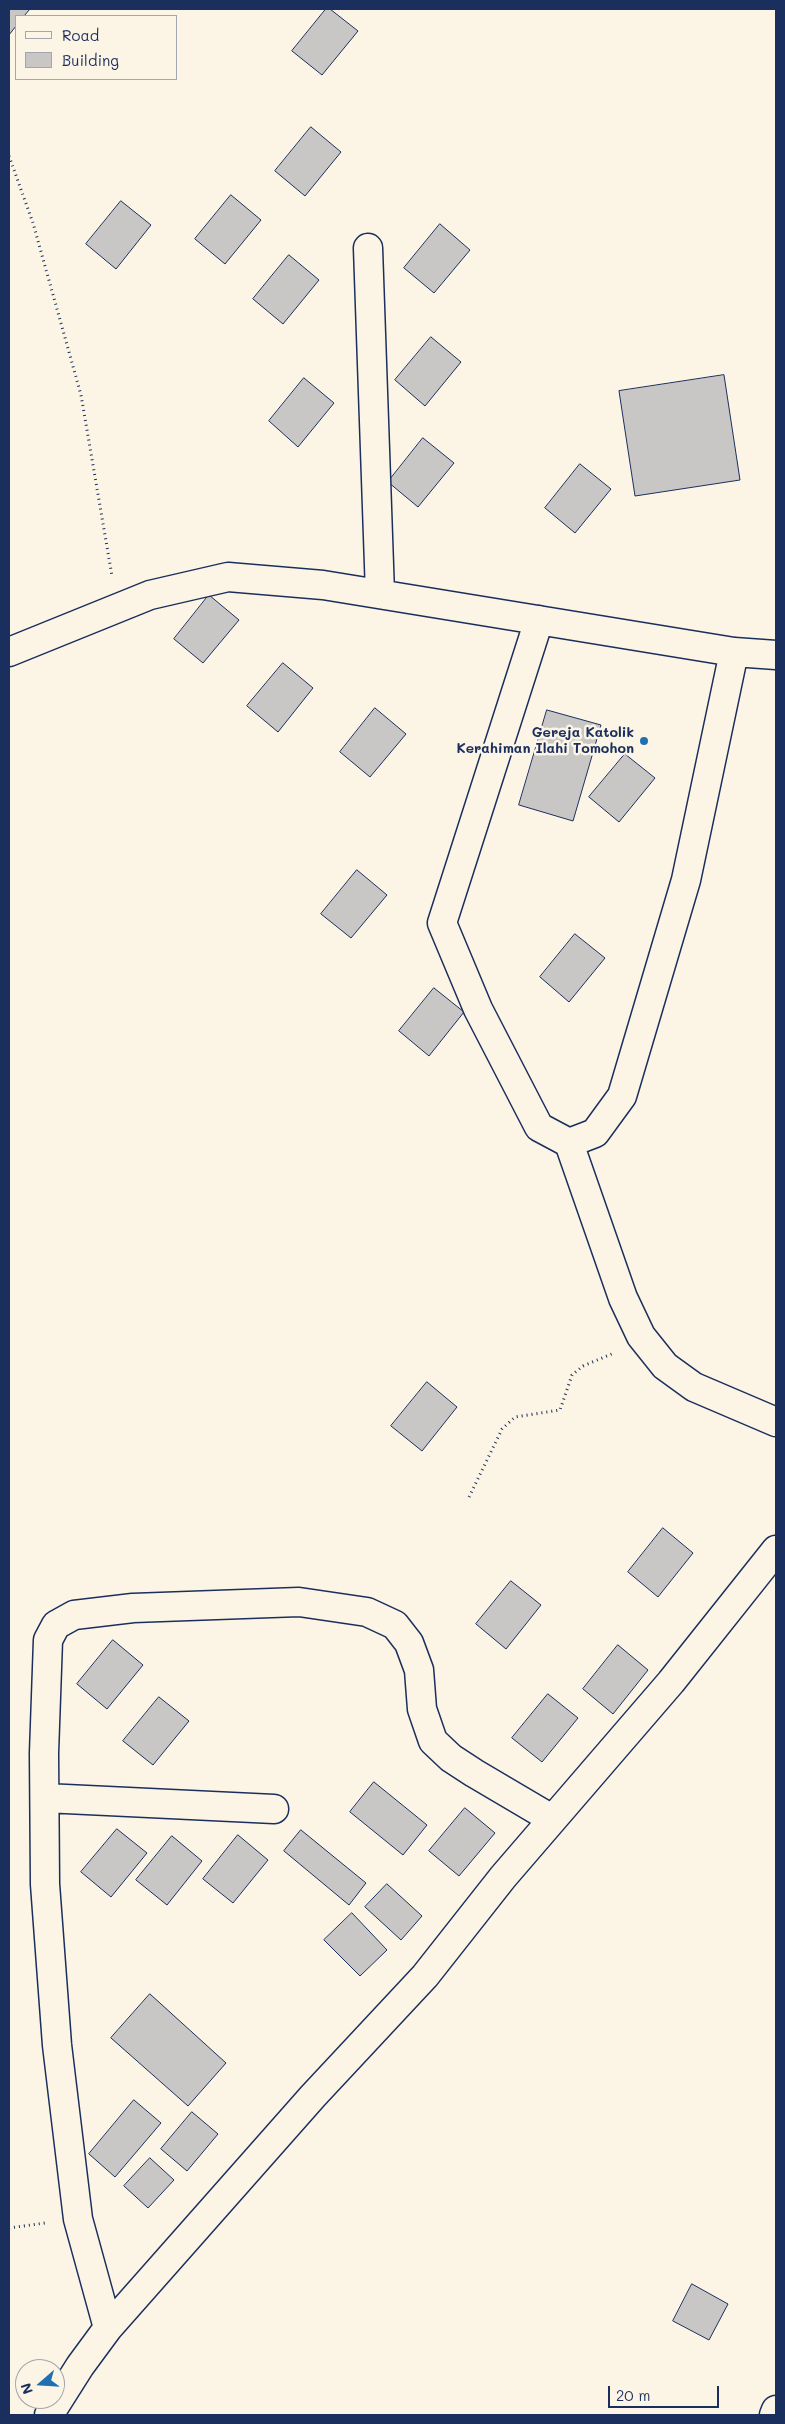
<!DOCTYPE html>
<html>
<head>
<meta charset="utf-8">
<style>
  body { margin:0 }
  #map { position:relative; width:785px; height:2424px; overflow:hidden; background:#fcf5e5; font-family:Mali,sans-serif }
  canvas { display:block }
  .frame { position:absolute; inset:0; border:10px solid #1b2f5e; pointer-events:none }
  .legend { position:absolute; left:15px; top:15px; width:162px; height:65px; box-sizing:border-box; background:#fcf5e5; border:1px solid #a2a6af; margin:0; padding:6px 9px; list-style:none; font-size:15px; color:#1b2f5e }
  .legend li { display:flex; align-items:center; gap:10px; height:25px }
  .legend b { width:25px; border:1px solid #a2a6af }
  .north { position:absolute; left:15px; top:2359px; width:50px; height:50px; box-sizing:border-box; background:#fcf5e5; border:1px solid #a2a6af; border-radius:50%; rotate:251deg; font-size:14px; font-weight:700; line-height:20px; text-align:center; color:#1b2f5e }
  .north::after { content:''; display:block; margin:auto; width:18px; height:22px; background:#1f6fb2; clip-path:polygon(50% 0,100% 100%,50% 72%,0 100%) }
  .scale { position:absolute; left:608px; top:2386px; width:111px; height:22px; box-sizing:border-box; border:2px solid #1b2f5e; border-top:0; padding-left:6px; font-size:15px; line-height:18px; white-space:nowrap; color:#1b2f5e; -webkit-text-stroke:4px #fcf5e5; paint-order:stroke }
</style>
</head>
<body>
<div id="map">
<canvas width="785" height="2424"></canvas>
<div class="frame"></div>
<ul class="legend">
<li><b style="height:6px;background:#fcf5e5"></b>Road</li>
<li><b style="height:14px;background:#c8c7c6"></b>Building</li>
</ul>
<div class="north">N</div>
<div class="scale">20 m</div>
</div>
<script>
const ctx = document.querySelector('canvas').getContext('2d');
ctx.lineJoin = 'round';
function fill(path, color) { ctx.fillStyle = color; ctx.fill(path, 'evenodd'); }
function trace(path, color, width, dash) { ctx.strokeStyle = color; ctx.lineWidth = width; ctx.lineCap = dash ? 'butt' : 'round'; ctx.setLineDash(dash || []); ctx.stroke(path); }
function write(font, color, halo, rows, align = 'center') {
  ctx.font = font + ' Mali,sans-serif'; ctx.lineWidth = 5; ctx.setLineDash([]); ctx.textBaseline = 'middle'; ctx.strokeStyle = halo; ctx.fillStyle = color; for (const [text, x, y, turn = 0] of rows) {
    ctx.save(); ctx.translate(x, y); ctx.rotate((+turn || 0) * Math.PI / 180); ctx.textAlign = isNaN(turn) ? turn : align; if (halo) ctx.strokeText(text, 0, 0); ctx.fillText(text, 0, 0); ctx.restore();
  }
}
const building = new Path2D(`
  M9 9H30L24 16H16V26L9 35Z
  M326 9H330L358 31 322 75 292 51Z
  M311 127 341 152 305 196 275 171Z
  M231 195 261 220 225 264 195 239Z
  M121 201 151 225 116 269 86 244Z
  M440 224 470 250 434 293 404 268Z
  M289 255 319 280 283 324 253 299Z
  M431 337 461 362 425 406 395 380Z
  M724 375 740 480 635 496 619 391Z
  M304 378 334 403 298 447 269 421Z
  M423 438 454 463 418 507 388 482Z
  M580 464 611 489 575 533 545 508Z
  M209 595 239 620 203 663 174 639Z
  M283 663 313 688 278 732 247 706Z
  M375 708 406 734 370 777 340 752Z
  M547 710 601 725 573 821 519 805Z
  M625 754 655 778 619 822 589 797Z
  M357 870 387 895 351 938 321 914Z
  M575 934 605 958 569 1002 540 977Z
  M434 988 464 1012 429 1056 399 1031Z
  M427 1382 457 1407 422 1451 391 1426Z
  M663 1528 693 1553 658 1597 628 1572Z
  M511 1581 541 1605 506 1649 476 1624Z
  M113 1640 143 1665 107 1709 77 1684Z
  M618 1645 648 1670 613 1714 583 1689Z
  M548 1694 578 1718 542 1762 512 1738Z
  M159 1697 189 1721 153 1765 123 1741Z
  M374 1782 427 1825 403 1855 350 1812Z
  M465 1808 495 1833 459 1876 429 1851Z
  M117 1829 147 1853 111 1897 81 1872Z
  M301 1830 366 1883 349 1905 284 1851Z
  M238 1835 268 1860 233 1903 203 1879Z
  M172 1836 202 1861 167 1905 136 1880Z
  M387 1884 422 1916 401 1940 365 1907Z
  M352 1913 387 1950 360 1976 324 1940Z
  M150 1994 226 2063 188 2106 111 2038Z
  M134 2100 161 2123 115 2177 89 2154Z
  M192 2112 218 2134 187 2171 161 2149Z
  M150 2158 174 2180 148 2208 124 2186Z
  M692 2284 728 2304 709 2340 673 2321Z`);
fill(building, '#c8c7c6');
trace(building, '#1b2f5e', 1);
const street = new Path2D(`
  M368 248 380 594
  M539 620 442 923 478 1009 539 1127 569 1143 595 1133 622 1096 686 880 734 652
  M9 652 150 595 228 577 323 585 734 652 776 655
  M569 1143 623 1298 641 1336 665 1366 694 1387 776 1422
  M45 1798 274 1809
  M108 2328 78 2219 57 2045 45 1884 44 1753 48 1640 56 1625 74 1615 133 1608 299 1602 367 1612 395 1625 409 1643 419 1670 422 1709 433 1741 451 1758 474 1773 552 1819
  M49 2415 80 2366 108 2328 313 2096 425 1976 503 1877 671 1682 776 1550`);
const highway = new Path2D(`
  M774 2415 776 2410`);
trace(street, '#1b2f5e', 31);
trace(highway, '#1b2f5e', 31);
trace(new Path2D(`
  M9 156 33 223 81 395 112 576
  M469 1497 502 1429 515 1417 560 1410 572 1375 583 1366 614 1353
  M9 2228 45 2223`), '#1b2f5e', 3, [1, 4]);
trace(street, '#fcf5e5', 28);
trace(highway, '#fcf5e5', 28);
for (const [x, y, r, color] of [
  [644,741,5,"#1f6fb2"]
]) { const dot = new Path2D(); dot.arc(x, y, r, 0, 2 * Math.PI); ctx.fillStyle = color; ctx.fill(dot); trace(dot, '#fcf5e5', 2); }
write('bold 14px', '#1b2f5e', '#fcf5e5', [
  ["Gereja Katolik",634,733],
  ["Kerahiman Ilahi Tomohon",634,749]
], 'right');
</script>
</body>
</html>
